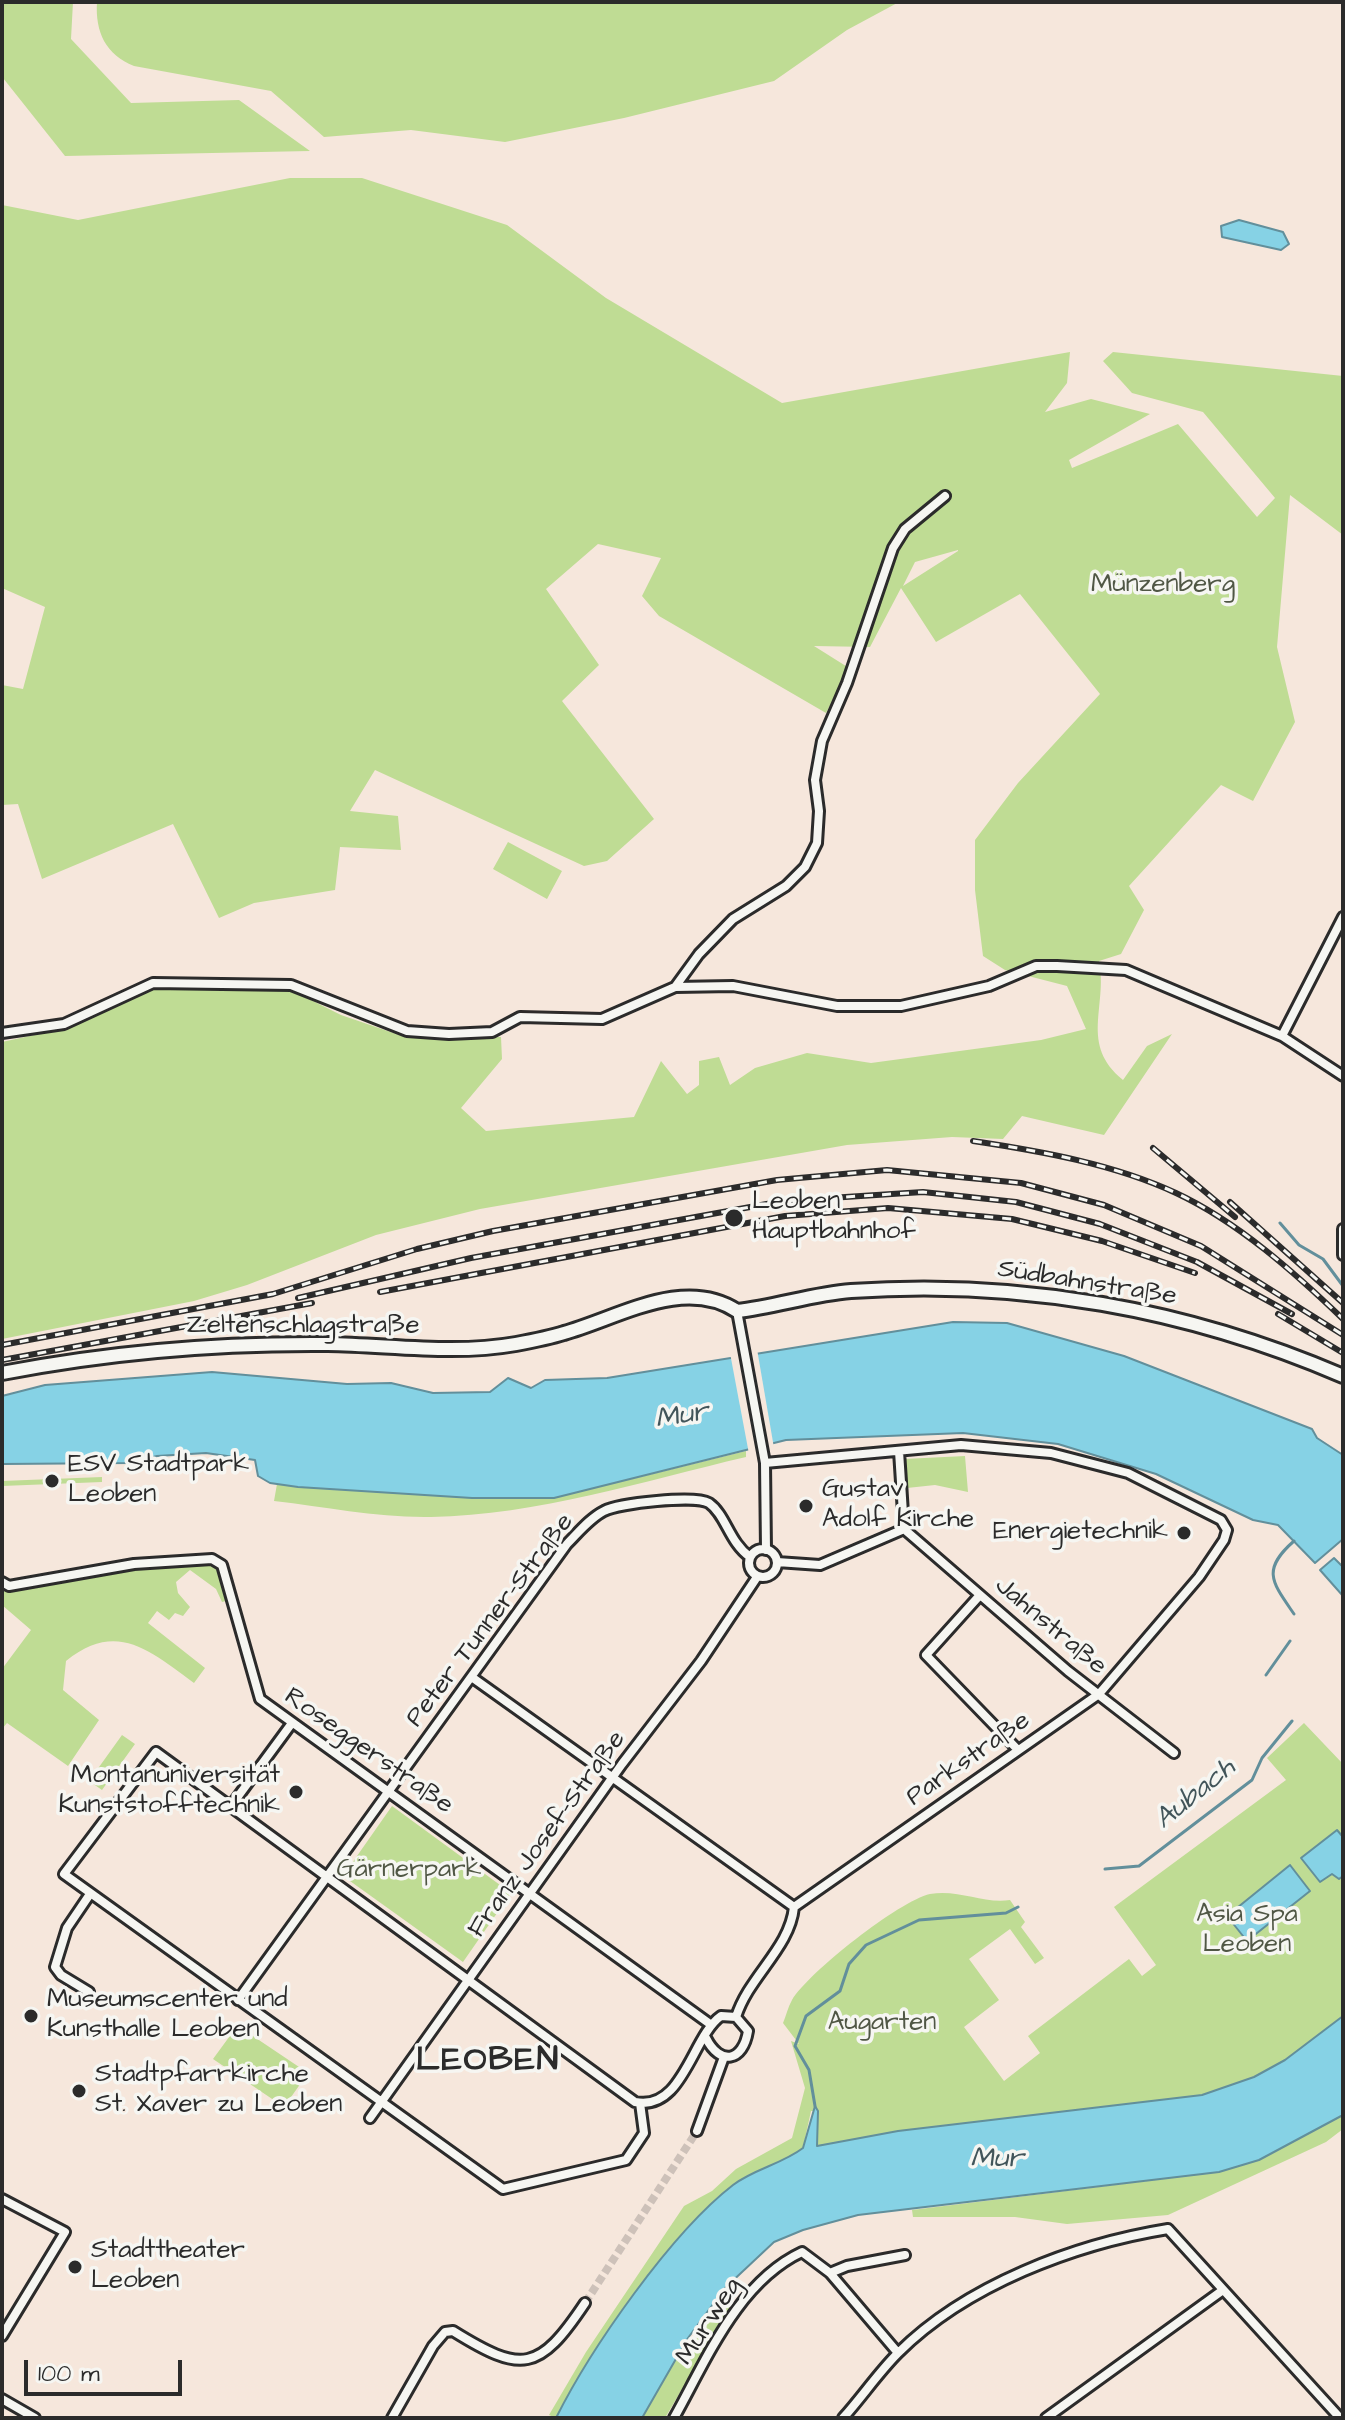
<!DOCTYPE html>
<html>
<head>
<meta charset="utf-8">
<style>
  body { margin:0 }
  #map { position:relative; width:1345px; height:2420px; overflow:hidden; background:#f6e7dc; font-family:"Architects Daughter",sans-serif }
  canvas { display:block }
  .frame { position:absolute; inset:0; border:4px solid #2b2b2b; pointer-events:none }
  .scale { position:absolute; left:24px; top:2360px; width:158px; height:36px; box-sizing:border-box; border:4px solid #2b2b2b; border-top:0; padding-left:10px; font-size:24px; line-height:28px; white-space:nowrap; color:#2b2b2b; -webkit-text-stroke:6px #f6f6f2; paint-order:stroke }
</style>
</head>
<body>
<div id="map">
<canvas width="1345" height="2420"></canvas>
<div class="frame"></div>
<div class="scale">100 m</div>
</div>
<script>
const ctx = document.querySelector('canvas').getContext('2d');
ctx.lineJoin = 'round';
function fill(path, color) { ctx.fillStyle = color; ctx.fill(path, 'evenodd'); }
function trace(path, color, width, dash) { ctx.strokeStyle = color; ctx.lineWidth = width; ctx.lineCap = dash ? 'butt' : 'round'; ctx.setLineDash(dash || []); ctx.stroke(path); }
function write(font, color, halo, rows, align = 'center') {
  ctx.font = font + ' "Architects Daughter",sans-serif'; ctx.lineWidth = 7; ctx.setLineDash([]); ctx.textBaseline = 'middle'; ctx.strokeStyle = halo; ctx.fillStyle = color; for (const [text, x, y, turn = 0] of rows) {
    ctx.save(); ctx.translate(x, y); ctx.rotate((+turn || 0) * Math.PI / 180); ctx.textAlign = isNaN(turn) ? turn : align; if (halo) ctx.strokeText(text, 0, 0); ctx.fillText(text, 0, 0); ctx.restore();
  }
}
fill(new Path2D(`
  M2 2H73L71 39 131 103 239 100 310 151 65 156 3 78Z
  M97 2H899L847 30 774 81 624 118 505 142 411 130 324 137 271 91 134 66C106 55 95 32 97 2Z
  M290 178H362L507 225 606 298 782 403 1070 352 1067 383 1045 412 1091 399 1150 414 1069 460 1072 468 1178 424 1257 517 1275 498 1203 412 1132 393 1103 361 1113 352 1343 376V535L1290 495 1277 647 1295 722 1253 801 1221 785 1129 886 1144 910 1121 954 1099 961C1108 1007 1079 1044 1123 1080L1147 1046 1172 1034 1104 1135 1022 1116 1003 1139 952 1137 847 1145 480 1209 376 1235 247 1285 194 1301 2 1339V1042L66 1028 155 987 291 990 341 1015 408 1038 501 1037 502 1059 461 1108 486 1131 634 1117 661 1061 687 1094 699 1085V1061L719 1057 730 1085 755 1068 807 1053 871 1063 1041 1040 1086 1029 1067 986 1005 970 983 956 975 890V840L1018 783 1100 694 1020 594 936 642 901 588 870 647 814 646 849 668 826 713 659 616 642 596 661 558 598 544 546 589 599 665 562 701 654 819 607 861 584 866 375 770 350 811 398 816 401 850 340 847 335 890 254 903 219 918 173 824 42 879 18 804 2 805V685L23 689 45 607 2 588V205L78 220ZM958 550V551L903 586 915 562Z
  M508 842 562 871 547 899 493 869Z
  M746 1451V1457C643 1481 538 1515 431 1517 378 1518 327 1507 274 1501L277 1484 472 1498H554Z
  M965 1456 968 1492 935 1485 907 1488 904 1459Z
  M102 1477V1482L2 1486V1481Z
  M212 1559 222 1565 230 1600 222 1602 216 1589 190 1570 176 1582 178 1593 190 1607 183 1616 175 1613 169 1620 157 1611 148 1623 205 1668 194 1683C150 1651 117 1620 66 1661L63 1690 99 1720 68 1766 7 1723 2 1729V1669L31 1630 2 1605V1582L9 1586 85 1572Z
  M1304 1723 1343 1764V2016L1285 2060 1254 2077 1202 2095 898 2131 816 2146 818 2111H811L803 2148C782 2164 754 2169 733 2185 671 2232 591 2348 556 2418L549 2415 586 2352 684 2206 712 2191 736 2169 792 2138 805 2088 791 2041 799 2044 783 2023C786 2016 788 2007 792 2000 809 1972 899 1901 930 1894 959 1889 983 1904 1010 1900L1025 1922 1021 1927 1044 1958 1035 1964 1010 1929 969 1959 999 2000 964 2027 1004 2081 1040 2053 1028 2036 1129 1959 1142 1976 1156 1965 1114 1907 1286 1780 1267 1758Z
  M122 1735 135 1744 102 1790 89 1781Z
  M392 1806 511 1893 463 1962 343 1876Z
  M244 2030 308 2073 284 2107 213 2059 232 2033Z
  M1343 2115V2129L1326 2142 1168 2215 1067 2224 1015 2217H913L912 2210 1219 2172 1259 2160Z
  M722 2301 730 2308 665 2418H642L677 2355 684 2357Z`), '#bfdc94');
const water = new Path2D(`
  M1239 220 1283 232 1289 244 1281 250 1222 237 1221 226Z
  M953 1322 1007 1323 1124 1356 1312 1429 1317 1438 1343 1455V1539L1315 1563 1278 1525 1253 1520 1156 1474 1058 1444 963 1433 786 1440 554 1498H472L298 1487 270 1483 258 1476 255 1460 206 1453 157 1456 130 1463 2 1464V1396L45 1385 212 1372 347 1384 391 1383 433 1393 490 1392 508 1378 531 1388 545 1380 607 1378Z
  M1334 1558 1343 1567V1596L1320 1570Z
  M1337 1830 1343 1837V1876L1339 1879 1332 1874 1320 1882 1301 1858Z
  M1290 1865 1310 1891 1247 1941 1227 1916Z
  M1343 2016V2115L1259 2160 1219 2172 858 2215 803 2230 774 2242 725 2288 688 2338 642 2418H556C591 2348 671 2233 733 2185 754 2169 782 2164 803 2148L815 2106 818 2111 817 2146 898 2131 1202 2095 1254 2077 1285 2060Z`);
fill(water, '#86d2e5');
trace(water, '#628f9b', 2);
fill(new Path2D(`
  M757 1349 774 1448 749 1454 730 1353Z`), '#f6e7dc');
trace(new Path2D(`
  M1280 1223 1299 1245 1323 1259 1343 1286
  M1294 1541C1261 1570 1272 1582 1294 1614
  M1266 1675 1290 1641
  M1105 1869 1139 1866 1252 1780 1262 1758 1292 1721
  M815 2106 809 2070 795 2046 806 2016 840 1991 849 1964 866 1945 919 1920 1006 1913 1018 1907`), '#628f9b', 3);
trace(new Path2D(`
  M585 2303 697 2131`), '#cdc1b9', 8, [8, 4]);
const minor = new Path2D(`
  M675 987 699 954 733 919 786 886 805 867 817 843 819 811 815 780 822 741 847 683 893 548 905 529 945 496
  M2 1033 64 1024 153 983 291 985 407 1031 449 1034 492 1032 520 1017 602 1019 675 987 733 986 837 1006H901L989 986 1036 966H1057L1126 970 1282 1036 1343 1076
  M1282 1036 1343 917
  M1343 1229V1255
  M737 1311 765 1463 766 1550
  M899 1451 904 1529
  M749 1563a14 14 0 1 1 28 0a14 14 0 1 1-28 0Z
  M777 1562 820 1565 904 1529 1068 1671 1174 1753
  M2 1582 9 1586 134 1564 212 1559 222 1565 260 1699 710 2024
  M980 1595 926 1655 1018 1750
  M473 1678 794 1907
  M231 1806 292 1723
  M89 1992 61 1975 55 1967 67 1928 90 1894
  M238 2000 567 1544C578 1533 590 1518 604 1511 619 1503 695 1495 709 1503 726 1515 729 1542 750 1557
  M736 2017C749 1976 790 1948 794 1907L1099 1694 1199 1577 1224 1540 1227 1530 1221 1520 1128 1473 1051 1453 961 1445 765 1463
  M640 2103 644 2133 626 2160 503 2189 64 1874 156 1752 635 2102C683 2112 692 2036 721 2016L736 2017 748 2031C743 2062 720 2066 706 2038
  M370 2118 622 1764 701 1661 757 1577
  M697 2131 724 2057
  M2 2199 65 2232 2 2336
  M830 2273 847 2266 905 2255
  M2 2399 35 2418
  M392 2418 433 2346 445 2332 453 2331C522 2374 539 2372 585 2303
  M674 2418C707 2359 738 2282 802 2252L830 2273 898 2353
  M843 2418C862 2397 878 2373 898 2353 966 2285 1075 2244 1168 2229L1340 2418
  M1046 2418 1223 2290`);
const secondary = new Path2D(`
  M2 1373C110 1352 218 1343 328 1344 391 1345 454 1355 516 1344 532 1341 548 1338 564 1333 618 1318 684 1276 737 1311 775 1307 812 1294 851 1291 1019 1279 1188 1309 1343 1376`);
trace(minor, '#2b2b2b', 14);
trace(secondary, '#2b2b2b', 18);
trace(minor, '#f6f6f2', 8);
trace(secondary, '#f6f6f2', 12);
const rail = new Path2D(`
  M973 1141C1040 1151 1114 1164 1176 1193 1238 1222 1294 1272 1343 1319
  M1153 1148 1235 1217
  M1230 1202 1343 1303
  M380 1292 785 1216 888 1208 1012 1219 1102 1241 1195 1273
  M298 1298 471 1258 783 1201 923 1192 1016 1202 1100 1224 1197 1262 1292 1314
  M1278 1314 1343 1353
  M2 1345 273 1294 417 1249 493 1231 777 1180 887 1170 1021 1183 1104 1205 1201 1246 1343 1335
  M2 1360 312 1303`);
trace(rail, '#2b2b2b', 6);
trace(rail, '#f6f6f2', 3, [9]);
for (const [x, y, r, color] of [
  [734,1218,10,"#2b2b2b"],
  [52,1481,8,"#2b2b2b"],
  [806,1506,8,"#2b2b2b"],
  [1184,1533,8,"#2b2b2b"],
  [296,1792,8,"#2b2b2b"],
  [31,2016,8,"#2b2b2b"],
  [79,2091,8,"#2b2b2b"],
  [75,2267,8,"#2b2b2b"]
]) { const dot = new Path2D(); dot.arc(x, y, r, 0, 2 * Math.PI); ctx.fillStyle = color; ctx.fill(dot); trace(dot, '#f6f6f2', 3); }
write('26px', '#505745', '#f6f6f2', [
  ["Münzenberg",1163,586],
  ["Gärnerpark",409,1871],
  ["Asia Spa",1247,1916],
  ["Leoben",1247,1946],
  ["Augarten",882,2024]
]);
write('26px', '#2b2b2b', '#f6f6f2', [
  ["Leoben",752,1203],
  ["Hauptbahnhof",752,1233],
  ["ESV Stadtpark",68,1466],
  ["Leoben",68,1496],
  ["Gustav",822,1491],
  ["Adolf Kirche",822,1521],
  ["Energietechnik",1168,1533,"right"],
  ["Montanuniversität",280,1777,"right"],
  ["Kunststofftechnik",280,1807,"right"],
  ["Museumscenter und",47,2001],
  ["Kunsthalle Leoben",47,2031],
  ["Stadtpfarrkirche",95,2076],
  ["St. Xaver zu Leoben",95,2106],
  ["Stadttheater",91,2252],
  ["Leoben",91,2282]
], 'left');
write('26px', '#2b2b2b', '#f6f6f2', [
  ["Südbahnstraße",1087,1284,9],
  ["Zeltenschlagstraße",303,1327],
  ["Peter Tunner-Straße",491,1621,-53],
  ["Jahnstraße",1050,1627,40],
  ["Roseggerstraße",368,1752,35],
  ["Parkstraße",969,1760,-35],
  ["Franz Josef-Straße",548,1835,-54],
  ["Murweg",710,2322,-57]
]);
write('italic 28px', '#42555a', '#f6f6f2', [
  ["Mur",682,1417,-9],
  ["Aubach",1196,1795,-39],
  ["Mur",997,2160]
]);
ctx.letterSpacing = '2px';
write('bold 34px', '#2b2b2b', '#f6f6f2', [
  ["LEOBEN",488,2062]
]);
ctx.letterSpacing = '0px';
</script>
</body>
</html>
